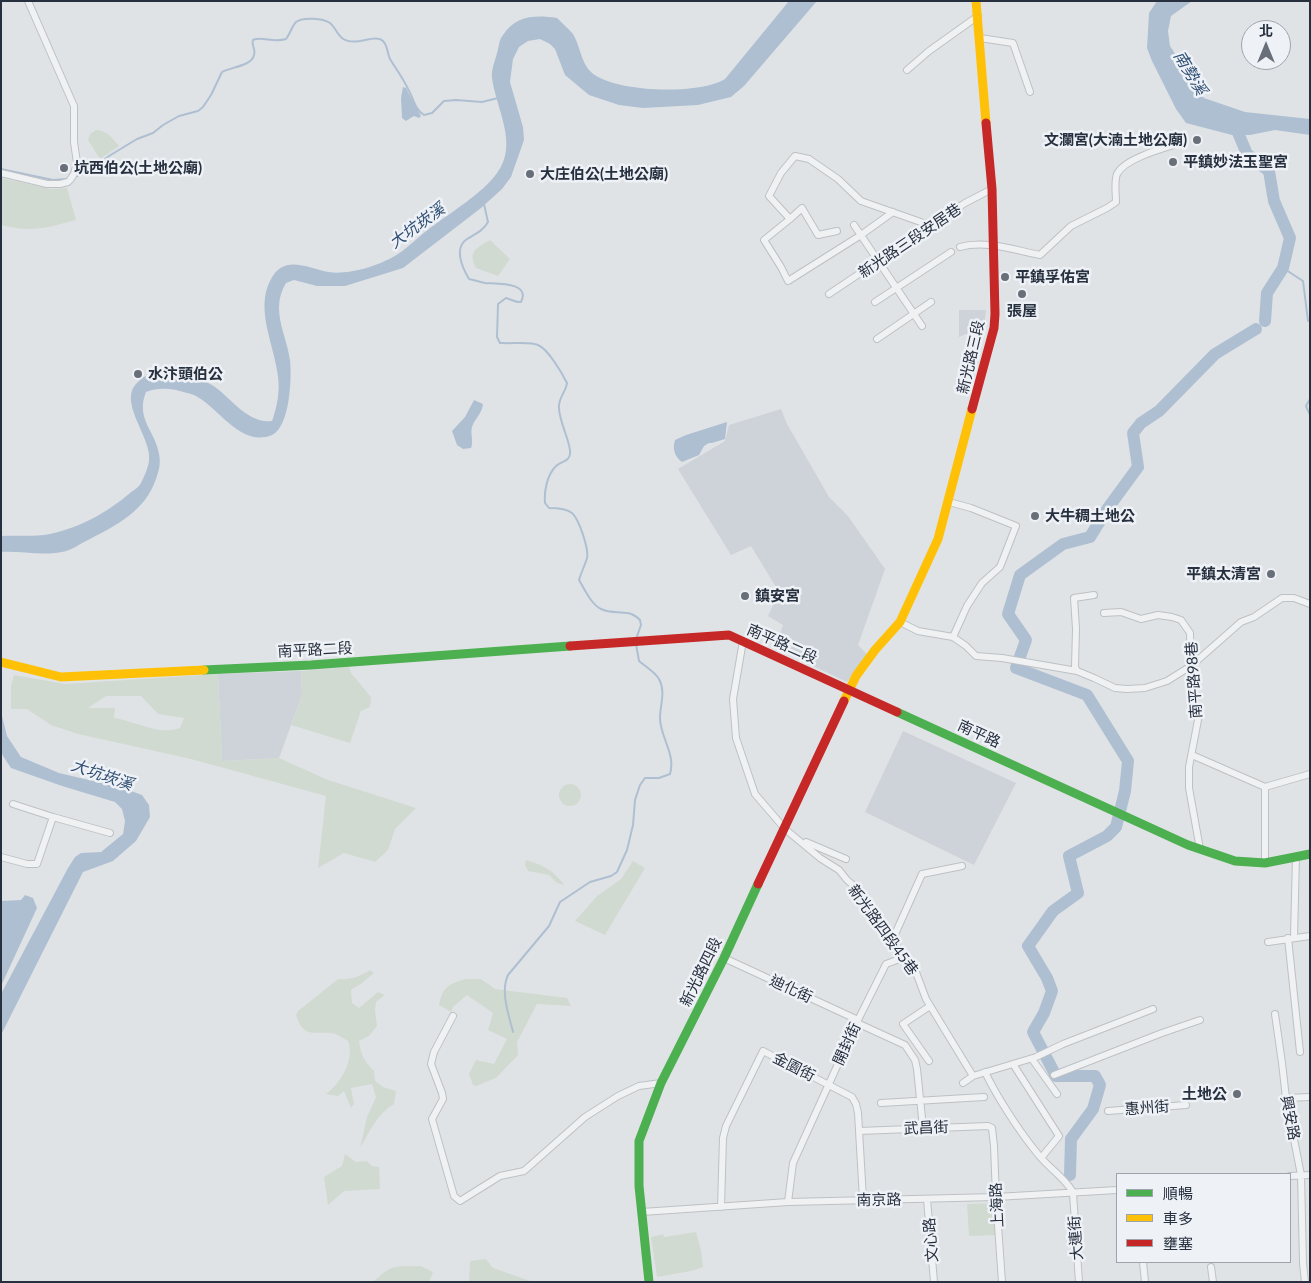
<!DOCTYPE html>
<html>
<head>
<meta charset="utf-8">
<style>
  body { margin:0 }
  #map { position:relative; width:1311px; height:1283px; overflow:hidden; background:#e0e3e6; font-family:Lato,"Noto Sans TC",sans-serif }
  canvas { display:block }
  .frame { position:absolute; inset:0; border:2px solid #27303f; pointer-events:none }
  .legend { position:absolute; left:1116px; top:1173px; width:175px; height:90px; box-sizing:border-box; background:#eef1f6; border:1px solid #9ea4ad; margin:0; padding:6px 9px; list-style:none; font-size:15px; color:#27303f }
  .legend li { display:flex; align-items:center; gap:10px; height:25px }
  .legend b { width:25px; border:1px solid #9ea4ad }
  .north { position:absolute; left:1241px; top:20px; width:50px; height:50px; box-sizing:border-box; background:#eef1f6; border:1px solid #9ea4ad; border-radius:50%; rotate:0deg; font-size:14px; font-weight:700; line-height:20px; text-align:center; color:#27303f }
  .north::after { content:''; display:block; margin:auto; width:18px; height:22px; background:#686f79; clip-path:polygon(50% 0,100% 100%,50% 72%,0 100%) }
</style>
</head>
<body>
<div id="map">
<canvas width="1311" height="1283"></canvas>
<div class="frame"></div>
<ul class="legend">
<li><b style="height:6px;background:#4caf50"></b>順暢</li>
<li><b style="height:6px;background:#ffc107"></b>車多</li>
<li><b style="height:6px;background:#c62828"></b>壅塞</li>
</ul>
<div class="north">北</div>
</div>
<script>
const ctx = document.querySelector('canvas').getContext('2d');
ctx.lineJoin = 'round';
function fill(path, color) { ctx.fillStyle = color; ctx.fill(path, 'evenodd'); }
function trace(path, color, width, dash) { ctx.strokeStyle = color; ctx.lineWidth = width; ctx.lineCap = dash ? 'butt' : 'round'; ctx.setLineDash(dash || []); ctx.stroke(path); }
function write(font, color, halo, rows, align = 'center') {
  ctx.font = font + ' Lato,"Noto Sans TC",sans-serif'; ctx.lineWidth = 5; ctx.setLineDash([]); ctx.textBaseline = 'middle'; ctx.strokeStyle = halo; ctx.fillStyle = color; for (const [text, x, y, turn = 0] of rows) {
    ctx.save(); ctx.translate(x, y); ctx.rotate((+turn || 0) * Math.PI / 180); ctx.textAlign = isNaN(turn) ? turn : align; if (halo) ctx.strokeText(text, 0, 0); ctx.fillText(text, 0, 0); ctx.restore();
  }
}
fill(new Path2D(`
  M959 310H986L984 330 966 334 959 337Z
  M781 409 787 424 829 497 848 516 885 569 858 645 868 655 847 682 775 648 783 625 768 616 779 592 751 546 731 555 678 469 725 441 729 425Z
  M301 671 302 695 279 758 222 761 218 674Z
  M903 731 1016 783 974 865 865 812Z`), '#ced2d9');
fill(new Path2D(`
  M96 130C107 130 112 138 119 146L100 159 88 140 90 134Z
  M1 178 51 189 67 188 76 220C47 228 31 233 1 225Z
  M490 240 510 259 498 276 476 268C467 251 477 248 490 240Z
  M349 667 351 673 371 697 370 707 361 711 350 743 291 725 302 695 301 671Z
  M218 674 222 761 279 758 328 780 416 808 395 829 388 850 375 862 344 853 318 868 326 796 191 759 78 734 51 725 27 709H11V686L14 675 65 684ZM106 696H141L158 714 184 718 180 728C158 736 136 721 114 718L115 708H88Z
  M559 795a11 11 0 1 1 22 0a11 11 0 1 1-22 0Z
  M526 860C544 865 554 871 564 885L557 883 549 875 528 871 525 865Z
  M633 861 645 868 605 935 575 921 597 896 621 879Z
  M370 970 374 973 362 983 351 990 352 1003 359 1008 378 992 385 995 376 1002 375 1010 377 1026 369 1036 359 1041C361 1055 364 1061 374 1071L375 1081 383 1087 396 1091 394 1104C377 1114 370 1131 360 1148L367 1117 376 1097 372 1084 351 1088 354 1104 351 1108 344 1091 338 1096 326 1094C341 1083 355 1059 348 1041 343 1038 336 1033 330 1033 311 1032 303 1037 296 1015L298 1011 338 979C351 980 359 977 370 970Z
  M465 979H481L495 989 567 998 571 1006 537 1004 517 1042 518 1055 496 1078 476 1086 473 1085 469 1074 476 1060 494 1064 507 1039 488 1030 493 1013 467 995 453 1007 451 1012 439 1005C443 986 448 985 465 979Z
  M345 1154 356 1162 367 1161 372 1166 379 1167 380 1189 344 1191 328 1205 324 1177 342 1166Z
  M998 1203 999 1235 969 1236 967 1204Z
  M696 1232 701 1250 703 1267 691 1271 657 1277 651 1237 663 1234 664 1237Z
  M486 1259 493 1268 533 1282H469L470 1261Z
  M421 1266 433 1272 429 1282H373C393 1263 395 1267 421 1266Z`), '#d1dad1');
fill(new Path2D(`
  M789 1H817L744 86 731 97 698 105 643 108 619 105 589 95 565 75 555 49 550 44 540 39 528 41 519 47 513 59 510 82 523 127 524 140 511 177 502 189 481 208 403 268 345 286H317L294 280 286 283C270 310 286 332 290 360 292 377 290 427 272 435 240 448 219 407 194 395 189 393 182 392 176 390 165 388 156 388 146 392 135 419 156 432 159 454 161 464 159 470 156 479 145 511 117 525 90 539 81 543 71 551 62 552 41 556 22 551 1 552V536C18 535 34 537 50 534 79 528 108 512 130 493 134 490 139 487 141 483 144 477 148 468 149 461 153 439 117 402 137 383 140 380 143 377 146 376 166 371 195 374 212 385 231 397 247 424 272 421 277 407 280 392 278 377 275 347 255 310 270 281 283 253 307 268 329 272 339 274 354 271 363 269 374 266 389 260 398 254 409 247 419 236 430 228 450 213 483 193 497 173 519 144 496 109 492 78 491 70 495 61 497 53 499 47 499 39 503 35 516 15 536 15 557 18 562 23 568 28 573 34 580 45 581 63 591 72 614 93 700 95 725 79Z
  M1157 1H1192L1171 16 1168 31 1170 46 1204 98 1245 112 1310 119V135L1275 130 1250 135H1232L1186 123 1176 109 1152 61 1147 48 1149 13Z
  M403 87 406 88 421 116 419 118 414 116 406 121 402 118 401 98Z
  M474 400 483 404C482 414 475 418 472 427 470 434 474 441 471 448L463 449 457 445 452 431 465 417Z
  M727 422 725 439 712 443H709L704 446 699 455 682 462C675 457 672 449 675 440L686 435Z
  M1 712 7 736 21 757 59 773 123 788 142 795 149 805 150 817 136 841 113 861 83 872 1 1035V994L68 868 75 857 81 853 101 852 123 834 125 821 122 809 115 802 62 786 11 768 3 756 1 750Z
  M25 895 33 898 37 908 1 986V901L21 900Z`), '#aebfd2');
trace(new Path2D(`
  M1 169 53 180 67 179
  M74 177 87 173 109 156 137 139 153 133 163 125 179 116 198 111 203 107 211 95 222 72C231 67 252 66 254 55 256 49 251 45 253 40 261 36 274 43 286 39 290 34 292 26 296 22 303 17 323 18 330 23 335 27 337 34 342 38 355 48 374 33 383 41 388 46 387 53 390 59 396 69 403 78 408 89 413 97 415 110 424 115L432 113 444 101 456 100 482 102 498 98
  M484 204 488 222C483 231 475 234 467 239 453 248 463 269 469 279 474 280 480 282 485 283 497 284 531 282 521 302 516 303 511 299 506 298L498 304 497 337 500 343H503C513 344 529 341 538 345 548 349 562 373 567 383 566 392 558 398 559 408 559 422 572 445 570 454 569 462 561 461 556 466 547 475 544 491 545 503L549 508C556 508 566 508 572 513 579 519 589 549 587 558 585 565 581 573 579 580 585 590 591 604 601 609 615 616 627 607 640 620L641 625 636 639
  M1283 268 1303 281 1308 321
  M1310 399 1306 406 1310 415
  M513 1032C509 1015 500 992 508 975L549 926 560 902 590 882 611 876 617 872 627 850 633 825 635 800 640 785 645 778H659L670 774C676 754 660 737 660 718 660 705 666 692 659 679 655 672 646 667 639 661L636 644`), '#aebfd2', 2);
trace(new Path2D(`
  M1236 119V128L1247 154 1269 171 1274 201 1290 238 1283 268 1267 293 1265 321
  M1070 1175 1071 1139 1093 1109 1100 1085 1095 1076H1056L1033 1032 1044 1013 1052 991 1047 978 1028 946 1053 911 1078 893 1069 856 1107 836 1116 827 1125 791 1128 761 1087 695 1016 668 1026 640 1008 614 1020 575 1063 544 1090 537 1108 508 1138 467 1133 433 1141 423 1159 411 1215 354 1256 329`), '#aebfd2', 12);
const street = new Path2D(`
  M980 38 1013 43 1030 92
  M907 70 929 51 978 16
  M1 173 47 184H60L68 182 70 180 74 174 77 163 74 142V106L28 1
  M790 219 764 240 781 267 788 281 861 235 893 212
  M854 225 922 326
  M837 231 818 235 802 208 790 219 769 196 781 173 795 156 809 159 838 179 861 201 932 226
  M960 247C986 240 1014 250 1040 255L1071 226 1107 208 1116 202C1116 194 1114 182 1117 174 1124 159 1161 149 1177 144
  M829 294 965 203 992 189
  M875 302 951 252
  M877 339 931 302
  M949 502 971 508 1016 526 1000 567 982 583 967 606 953 637
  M1094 595 1074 598 1076 629 1075 667 1077 671 1094 678 1115 688 1127 689 1145 688 1167 681 1191 666 1241 622 1254 617 1282 598H1294L1310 604
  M1104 613 1121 612 1141 619 1158 615 1172 617 1181 620 1190 633 1191 678 1198 720 1189 767V788L1200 849
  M900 622 918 631 953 637 966 646 976 656 1002 658 1077 671
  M743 641 733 699 736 738 755 794 785 829 820 858 839 870 847 880 853 885 875 920 914 967 926 999 973 1076
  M1192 755 1265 787V863
  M1265 787 1310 774
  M53 817 110 833
  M806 842 846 859
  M1 857 27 864H37L53 817 13 804
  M1294 937 1296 857
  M1288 938 1300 1052
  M892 941 922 874 962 866
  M1268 942 1310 936
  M724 958 858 1020
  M1275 1014 1282 1063 1286 1098 1301 1175 1303 1263 1305 1282
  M453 1016 434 1052 431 1064 442 1093 443 1099 432 1119 454 1196 460 1201 500 1176 524 1171 585 1117 618 1096 639 1086 661 1083
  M857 1023 905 1045 915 1060 917 1069 923 1128
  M1032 1059 1057 1094
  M929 1061 903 1024 930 1006
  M1013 1064 1059 1136 1041 1158
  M985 1072C997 1097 1019 1131 1037 1153 1047 1167 1067 1179 1073 1193L1079 1282
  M1054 1075 1162 1033 1200 1020
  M963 1083 973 1076 1036 1057 1063 1044 1153 1009
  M1286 1098 1310 1097
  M881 1103 984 1097
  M1108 1111 1186 1105
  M859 1131 988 1126 992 1128 994 1146 996 1197 1002 1282
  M1290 1176 1310 1175
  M927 1199 934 1282
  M788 1202 793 1163 858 1020 886 964 905 957
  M721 1207 723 1138 726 1126 763 1051 852 1097 856 1104 858 1113 863 1199
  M642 1212 788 1202 996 1197 1117 1190
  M1143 1262 1145 1282
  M1211 1267 1213 1282`);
trace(street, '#bec1c4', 8);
trace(street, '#f0f1f2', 6);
trace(new Path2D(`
  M204 670 311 665 570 646
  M897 712 1188 845 1235 861 1265 863 1310 854
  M649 1282 639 1186V1141L661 1083 724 958 758 884`), '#4caf50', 9);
trace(new Path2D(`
  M976 1 986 123
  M1 662 61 677 204 670
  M844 701 856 676 875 650 900 622 938 539 972 409`), '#ffc107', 9);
trace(new Path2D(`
  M972 409 994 328 995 314 992 189 986 123
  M570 646 729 635 897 712
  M758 884 844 701`), '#c62828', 9);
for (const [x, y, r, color] of [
  [1197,140,5,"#686f79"],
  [1173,162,5,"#686f79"],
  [64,168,5,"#686f79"],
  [530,174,5,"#686f79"],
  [1005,277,5,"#686f79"],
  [1022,294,5,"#686f79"],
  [138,374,5,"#686f79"],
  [1035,516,5,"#686f79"],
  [1271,574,5,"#686f79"],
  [745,596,5,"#686f79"],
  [1237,1094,5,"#686f79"]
]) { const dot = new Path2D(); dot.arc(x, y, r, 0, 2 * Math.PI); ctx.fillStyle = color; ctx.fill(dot); trace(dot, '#eef1f6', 2); }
write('bold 15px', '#27303f', '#eef1f6', [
  ["文瀾宮(大湳土地公廟)",1187,140,"right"],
  ["平鎮妙法玉聖宮",1183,162],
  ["坑西伯公(土地公廟)",74,168],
  ["大庄伯公(土地公廟)",540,174],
  ["平鎮孚佑宮",1015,277],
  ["張屋",1022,311,"center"],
  ["水汴頭伯公",148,374],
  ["大牛稠土地公",1045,516],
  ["平鎮太清宮",1261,574,"right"],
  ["鎮安宮",755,596],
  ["土地公",1227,1094,"right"]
], 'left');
write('15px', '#27303f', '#eef1f6', [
  ["新光路三段安居巷",910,241,-34],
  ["新光路三段",971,357,-77],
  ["南平路二段",782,644,24],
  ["南平路二段",315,650,-3],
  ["南平路98巷",1194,680,-94],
  ["南平路",979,734,25],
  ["新光路四段45巷",883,930,54],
  ["新光路四段",701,972,-64],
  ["迪化街",791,989,25],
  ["開封街",847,1044,-65],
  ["金園街",794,1067,27],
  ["惠州街",1147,1108,-4],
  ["興安路",1290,1118,79],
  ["武昌街",926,1128,-2],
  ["南京路",879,1200,-1],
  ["上海路",997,1205,-93],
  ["大連街",1076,1238,-94],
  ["文心路",931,1240,-94]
]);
write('italic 16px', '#304f74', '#eef1f6', [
  ["南勢溪",1190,73,59],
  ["大坑崁溪",417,226,-36],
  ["大坑崁溪",102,775,19]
]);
</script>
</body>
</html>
